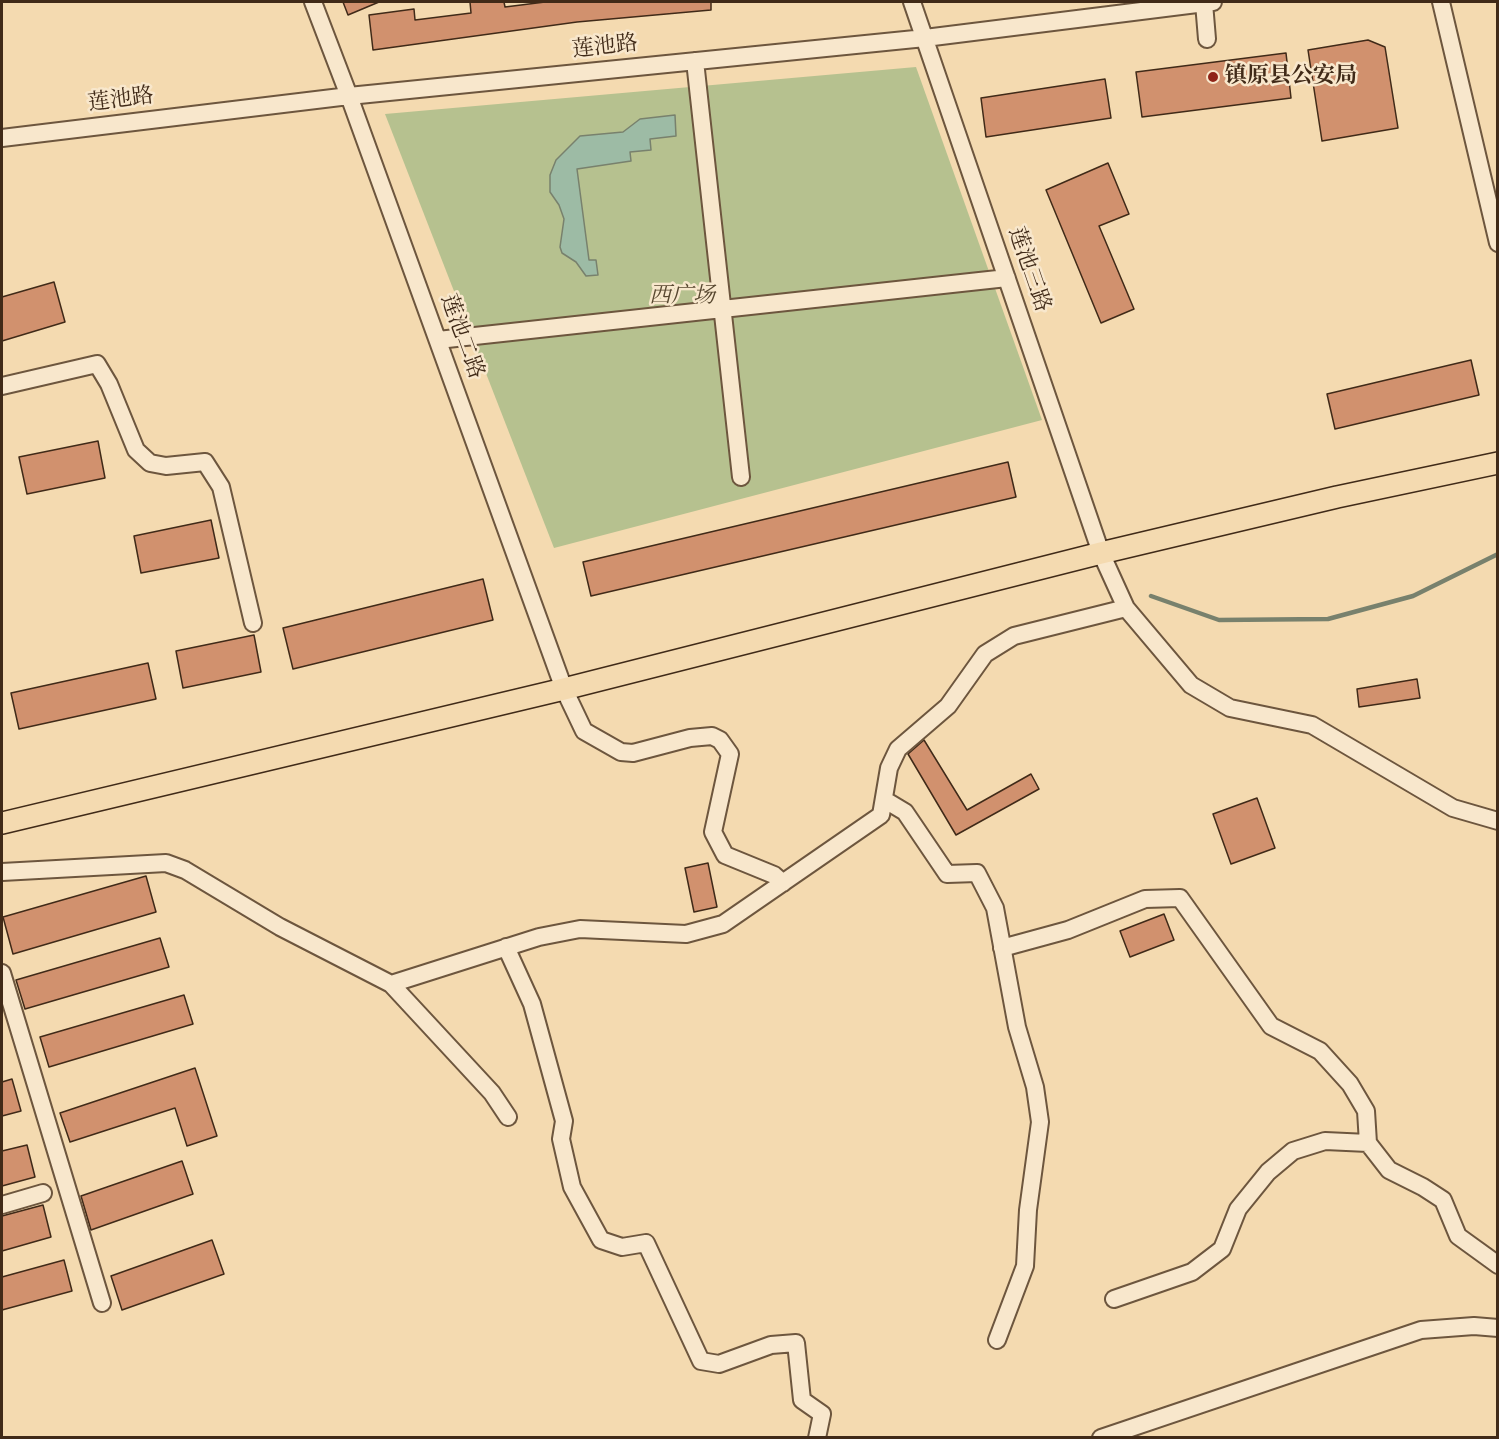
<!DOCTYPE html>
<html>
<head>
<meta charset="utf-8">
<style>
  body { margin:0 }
  #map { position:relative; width:1499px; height:1439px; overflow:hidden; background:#f4dab0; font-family:"IM FELL Double Pica",serif }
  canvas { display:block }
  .frame { position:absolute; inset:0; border:3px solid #402a18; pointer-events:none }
</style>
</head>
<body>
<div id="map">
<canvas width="1499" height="1439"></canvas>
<div class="frame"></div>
</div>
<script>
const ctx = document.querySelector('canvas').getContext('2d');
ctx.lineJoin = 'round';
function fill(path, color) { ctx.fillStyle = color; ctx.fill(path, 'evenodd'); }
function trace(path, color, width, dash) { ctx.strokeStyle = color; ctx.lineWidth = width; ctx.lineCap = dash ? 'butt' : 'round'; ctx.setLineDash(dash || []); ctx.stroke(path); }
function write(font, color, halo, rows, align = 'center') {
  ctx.font = font + ' "IM FELL Double Pica","Noto Serif SC",serif'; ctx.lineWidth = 5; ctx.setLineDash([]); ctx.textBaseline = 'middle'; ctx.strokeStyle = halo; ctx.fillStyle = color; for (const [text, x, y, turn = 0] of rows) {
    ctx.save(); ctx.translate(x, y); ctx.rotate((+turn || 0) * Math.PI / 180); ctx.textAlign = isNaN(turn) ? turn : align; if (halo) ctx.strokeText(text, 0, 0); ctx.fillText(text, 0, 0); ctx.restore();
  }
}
fill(new Path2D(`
  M916 67 1042 420 554 548 385 114Z`), '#b6c18f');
const water = new Path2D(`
  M675 115 676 136 650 139 651 150 630 152 631 161 577 169 589 260H596L598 275 586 276 576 262 562 253 560 247 564 219 559 205 550 192V175L556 160 580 136 623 132 640 119Z`);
fill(water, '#9dbba5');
trace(water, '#78816d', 1.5);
trace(new Path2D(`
  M1151 596 1219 620 1328 619 1413 596 1498 554`), '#78816d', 4.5);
const building = new Path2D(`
  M343 2H379L348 15Z
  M470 2H504L505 7 545 2H711V10L577 22 373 50 369 15 414 9 415 20 471 13Z
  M1368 40 1385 47 1398 128 1322 141 1308 50Z
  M1286 53 1291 98 1142 117 1136 72Z
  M1105 79 1111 118 986 137 981 98Z
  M1108 163 1129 214 1099 226 1134 309 1101 323 1046 190Z
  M54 282 65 322 2 341V297Z
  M1471 360 1479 395 1335 429 1327 394Z
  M98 441 105 478 27 494 19 457Z
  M1008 462 1016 497 591 596 583 562Z
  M211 520 219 558 141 573 134 536Z
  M483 579 493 620 293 669 283 628Z
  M254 635 261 672 183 688 176 651Z
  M148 663 156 699 19 729 11 693Z
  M1417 679 1420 698 1359 707 1357 689Z
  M924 740 967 810 1031 774 1039 789 956 835 908 754Z
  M1257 798 1275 848 1231 864 1213 814Z
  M708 863 717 907 694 912 685 868Z
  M146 876 156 912 13 954 3 917Z
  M1164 914 1174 940 1130 957 1120 931Z
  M160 938 169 967 25 1009 16 980Z
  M184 995 193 1024 49 1067 40 1037Z
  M195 1068 217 1136 187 1146 175 1108 70 1142 60 1113Z
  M12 1079 21 1111 2 1116V1082Z
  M27 1145 35 1177 2 1186V1151Z
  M182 1161 193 1194 91 1230 81 1196Z
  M43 1205 51 1237 2 1251V1216Z
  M212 1240 224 1274 122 1310 111 1276Z
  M64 1260 72 1291 2 1310V1277Z`);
fill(building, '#d1916e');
trace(building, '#402a18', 1.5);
const minor = new Path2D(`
  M313 2 349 96 564 689 584 731 621 752 633 753 690 738 712 736 720 740 730 754 713 832 725 855 774 875 783 883
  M912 2 1101 553 1126 608 1191 685 1230 708 1312 725 1453 808 1498 821
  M1441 2 1498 243
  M1204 3 1207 39
  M695 61 741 477
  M2 138 349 96 925 38 1213 2
  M438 340 1007 278
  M2 386 97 364 109 384 136 450 150 463 166 466 205 462 221 487 253 623
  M885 800 905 812 947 874 977 873 995 908 1017 1027 1035 1087 1040 1122 1028 1210 1025 1266 997 1340
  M2 872 166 863 185 870 280 927 391 984 492 1093 508 1117
  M506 947 532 1004 564 1121 561 1139 572 1187 601 1240 622 1247 646 1243 701 1361 719 1364 771 1345 796 1343 802 1400 822 1414 817 1438
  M1002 948 1068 930 1145 899 1180 898 1271 1026 1320 1051 1350 1084 1366 1111 1368 1143
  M2 973 102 1303
  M391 984 539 937 580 929 686 934 723 924 881 815 889 768 898 749 948 706 985 654 1014 636 1126 608
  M2 1205 43 1193
  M1114 1299 1192 1272 1222 1249 1238 1209 1268 1172 1293 1151 1325 1141 1368 1143 1389 1170 1423 1187 1443 1200 1458 1236 1498 1265
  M1101 1438 1421 1330 1474 1326 1498 1328`);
const major = new Path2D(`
  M2 823 564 689 1101 553 1337 497 1498 463`);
trace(minor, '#6d563e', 20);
trace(major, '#402a18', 24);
trace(minor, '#f8e7cc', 16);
trace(major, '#f4dab0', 21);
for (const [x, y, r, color] of [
  [1213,77,6,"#8f2418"]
]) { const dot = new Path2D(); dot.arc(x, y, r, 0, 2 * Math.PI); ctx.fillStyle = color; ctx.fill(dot); trace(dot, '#f8e7cc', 2); }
write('22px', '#402a18', '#f8e7cc', [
  ["莲池路",605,48,-6],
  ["莲池路",121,101,-7],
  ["莲池三路",1028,270,71],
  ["莲池二路",461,337,70]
]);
write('bold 22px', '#402a18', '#f8e7cc', [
  ["镇原县公安局",1225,77]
], 'left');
write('italic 22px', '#584830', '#f8e7cc', [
  ["西广场",682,297]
]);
</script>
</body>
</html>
